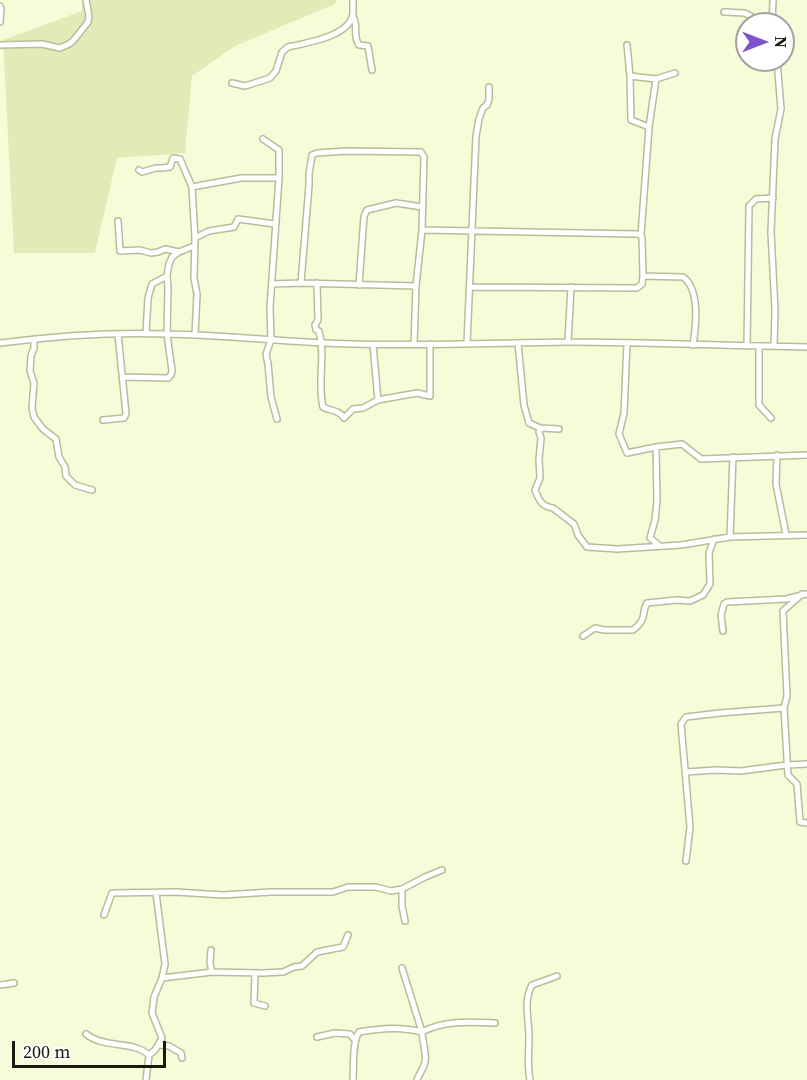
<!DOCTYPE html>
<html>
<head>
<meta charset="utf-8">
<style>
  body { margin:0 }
  #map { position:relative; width:807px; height:1080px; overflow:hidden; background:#f5fdd8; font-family:"Source Serif 4",serif }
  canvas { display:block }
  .north { position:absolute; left:735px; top:12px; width:60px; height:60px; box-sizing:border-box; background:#fff; border:2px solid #a2a39e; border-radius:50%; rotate:90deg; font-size:16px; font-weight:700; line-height:24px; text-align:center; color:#171a0d }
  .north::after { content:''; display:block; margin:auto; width:21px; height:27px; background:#7d52cb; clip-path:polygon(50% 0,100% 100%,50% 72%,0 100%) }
  .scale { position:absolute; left:12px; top:1041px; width:154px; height:27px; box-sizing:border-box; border:3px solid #171a0d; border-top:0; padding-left:8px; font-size:18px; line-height:21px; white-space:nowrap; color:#171a0d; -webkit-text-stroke:4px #fff; paint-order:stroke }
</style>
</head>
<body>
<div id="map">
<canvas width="807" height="1080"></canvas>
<div class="north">N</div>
<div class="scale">200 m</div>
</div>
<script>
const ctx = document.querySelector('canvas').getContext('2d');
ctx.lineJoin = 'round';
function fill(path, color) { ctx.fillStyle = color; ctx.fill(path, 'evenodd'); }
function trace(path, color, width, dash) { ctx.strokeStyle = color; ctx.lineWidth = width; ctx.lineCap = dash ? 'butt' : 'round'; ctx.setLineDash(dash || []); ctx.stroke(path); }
fill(new Path2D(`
  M82 0H336L335 4 235 46 192 76 185 153 117 158 95 253H14L3 40 82 11Z`), '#e1ebb8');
const street = new Path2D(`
  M0 6 1 9 0 22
  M724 12 745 13 765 24
  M353 17C359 25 352 36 359 45L368 46 372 70
  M772 24 773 0
  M0 45 42 44 60 48 69 44 73 41 88 22 89 16 86 0
  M627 45 630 76 631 120 649 127 641 235
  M630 76 656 79 675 73
  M232 83 245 86 270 78 276 71 282 52 288 47C306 43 349 37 353 14 353 10 353 5 353 0
  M649 127 656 79
  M263 139 279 150V178L270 307 271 340 266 354 268 364 271 397 277 419
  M139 170 142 172 156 168H162L170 167 173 158 180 159 192 187 195 238 194 278 197 294 195 335
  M192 187 241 178H279
  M118 221 120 251 140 250 151 253 158 252 165 249 179 252 194 246
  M422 230 637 234 641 235 642 238 643 276 642 284 637 288 470 287
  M195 238 209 231 234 227 238 219 275 224
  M643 276 683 277C700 289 696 326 693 345
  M301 283 309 185V174L312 155 317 153 346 151 421 152 424 157 422 230 416 286 414 344
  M317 283 318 320 315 325 316 330 319 331C326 356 317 382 323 407 330 411 340 410 344 418L353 409 363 408 378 400 417 393 430 396V344
  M272 284 301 283 416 286
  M359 285 364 216 367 210 396 203 422 207
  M146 334 148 298 152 284 167 276
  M34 339V348L31 356 30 371 34 383 32 408 34 417 43 429 56 439 59 457 65 467 66 476 75 485 92 490
  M568 342 571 287
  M0 343C55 336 112 332 168 334 230 335 291 343 353 344 424 346 495 343 567 342 647 342 727 346 807 347
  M518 343 524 405 529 423 540 428 559 429
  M627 343 624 413 619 434 627 453 656 447
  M467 344 476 136 479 119 483 108 487 105 489 99V87
  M373 345 378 400
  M747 346 749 206 756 199 773 198
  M759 346V405L771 418
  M774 346 775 310 771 232 775 139 781 109 777 60
  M122 377 168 378 171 375 172 371 167 334 168 287 167 276 169 264 172 257 179 252
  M103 420 124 418 126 414 118 334
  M540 428 539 432 541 438 539 459 540 478 535 490C539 500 541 506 553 508L574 524 578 535 587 547 617 549 681 545 730 537 807 535
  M777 455 776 484 786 535
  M730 537 733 457
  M660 546 650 538 655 520 657 501 656 447 682 444 701 459 807 455
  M802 594 783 611 787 696 784 708 788 775 797 784 800 822 807 823
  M723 631 721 615 724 604 727 602 786 599 807 594
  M583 636 595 628 604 630H633C637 627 640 624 642 620 645 614 643 609 647 603L677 600 690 601 703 595 710 584 709 553 714 539
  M686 772 716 770 741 771 786 765 807 764
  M686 861 690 827 681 724 686 717 720 713 784 708
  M402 889V906L405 921
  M104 915 112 893 176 892 223 895 271 892H333L348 887H376L391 891 402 889 425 877 442 870
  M211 950 210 963 212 972
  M402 968 422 1032C445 1020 470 1022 495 1023
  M255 973 254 1003 265 1006
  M162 978 212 972 263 973 283 972 294 967 302 966 317 952 343 947 348 935
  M0 985 14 983
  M86 1034C105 1049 132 1040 149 1055
  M317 1037 335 1033 350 1034 354 1039
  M159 1045 169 1046 181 1053 182 1058
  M146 1080 149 1055 155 1050 162 1038 152 1013 154 997 162 978 165 964 156 893
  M353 1080C354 1067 352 1042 359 1032 380 1028 401 1026 422 1032 422 1041 427 1054 425 1062 424 1068 419 1074 417 1080
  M530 1080C527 1065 529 1052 529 1037 529 1020 523 1001 532 985L557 976`);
trace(street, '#b6bd9a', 8);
trace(street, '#fff', 5);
</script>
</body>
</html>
